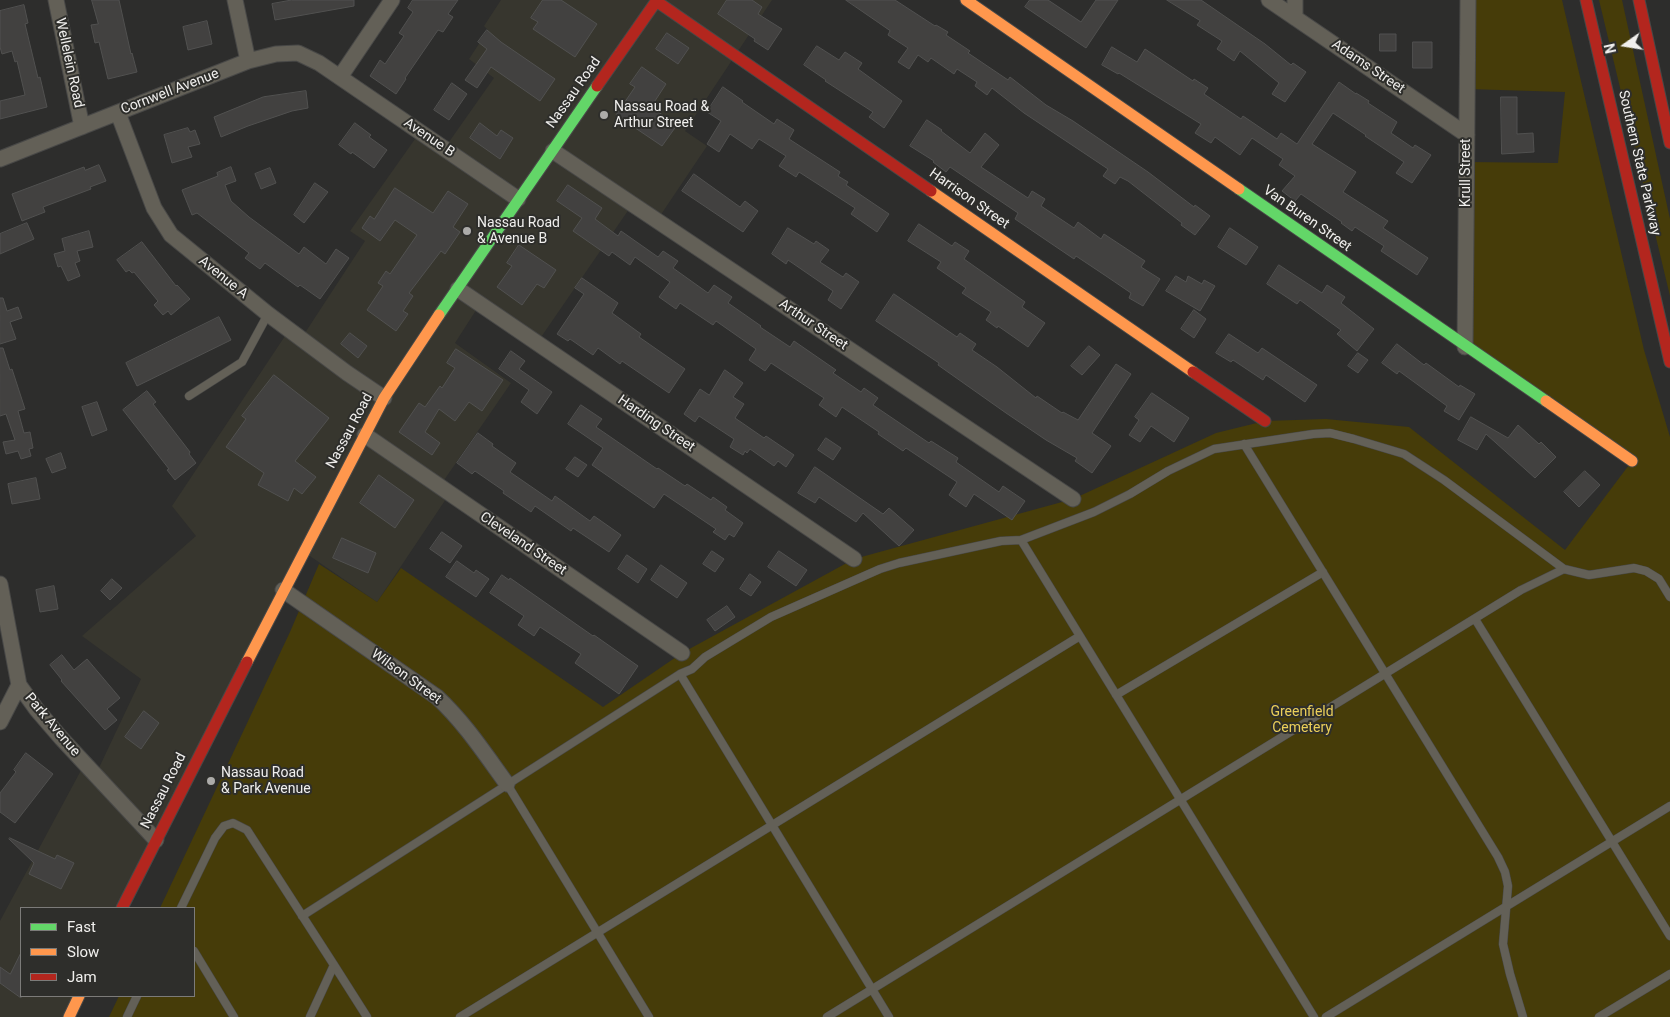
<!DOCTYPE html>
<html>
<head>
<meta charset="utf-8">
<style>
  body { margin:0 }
  #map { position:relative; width:1670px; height:1017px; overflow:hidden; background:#2d2d2c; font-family:Roboto,sans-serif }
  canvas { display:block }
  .legend { position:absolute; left:20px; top:907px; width:175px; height:90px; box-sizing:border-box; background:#2e2e2b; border:1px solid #7c7b79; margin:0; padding:6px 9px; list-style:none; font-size:15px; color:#f0efed }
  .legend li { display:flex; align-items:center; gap:10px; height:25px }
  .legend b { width:25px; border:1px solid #7c7b79 }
  .north { position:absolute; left:1600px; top:20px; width:50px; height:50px; -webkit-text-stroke:4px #2e2e2b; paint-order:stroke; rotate:257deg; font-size:14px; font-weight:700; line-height:20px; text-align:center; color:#f0efed }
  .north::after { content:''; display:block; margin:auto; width:18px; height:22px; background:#f0efed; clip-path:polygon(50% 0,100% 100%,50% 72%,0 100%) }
</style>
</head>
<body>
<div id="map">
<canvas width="1670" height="1017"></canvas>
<ul class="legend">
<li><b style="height:6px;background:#63d668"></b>Fast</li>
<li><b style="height:6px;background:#ff974d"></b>Slow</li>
<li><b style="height:6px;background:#b3261e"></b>Jam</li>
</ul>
<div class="north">N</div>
</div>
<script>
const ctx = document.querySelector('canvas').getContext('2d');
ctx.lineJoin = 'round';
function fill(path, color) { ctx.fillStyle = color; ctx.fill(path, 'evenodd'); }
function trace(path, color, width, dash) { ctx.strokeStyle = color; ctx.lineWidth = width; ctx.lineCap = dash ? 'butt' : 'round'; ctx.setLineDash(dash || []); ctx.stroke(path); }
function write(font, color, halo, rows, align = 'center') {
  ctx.font = font + ' Roboto,sans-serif'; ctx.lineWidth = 4; ctx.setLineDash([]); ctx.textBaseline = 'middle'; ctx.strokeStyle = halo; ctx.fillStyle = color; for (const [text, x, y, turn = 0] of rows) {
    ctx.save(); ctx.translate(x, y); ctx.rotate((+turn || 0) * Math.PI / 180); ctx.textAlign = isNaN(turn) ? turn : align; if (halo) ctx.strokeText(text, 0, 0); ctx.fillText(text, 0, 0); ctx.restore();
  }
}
fill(new Path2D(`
  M501 0H772L685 131 707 146 660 216 636 199 537 343 480 304 455 343 511 383 440 486 450 493 377 602 304 552 122 908H21V996H79L69 1017H0V921L86 761 97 772 141 679 82 636 196 536 172 506 289 330 301 339 365 241 350 231 420 132 444 149 494 78 469 59 488 30 484 26Z`), '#37362e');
fill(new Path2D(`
  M1467 0H1562L1644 350 1670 437V1017H109L119 996H194V908H160L290 632 319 564 377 602 401 568 603 707 682 653 854 559 1073 499 1216 433 1265 421 1326 419 1409 427 1565 550 1632 461 1465 347 1466 162 1558 163 1565 92 1467 89Z
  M1599 0H1622L1670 219V296Z`), '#463c09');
const building = new Path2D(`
  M92 0H119L131 54 132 53 137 72 108 79 99 42 95 43 91 25 98 24Z
  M292 0H354V6L275 20 272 4Z
  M413 0H458L448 14 453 17 443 32 438 30 405 78 406 79 396 94 370 76 380 60 385 64 404 36 399 33 413 12 408 8Z
  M543 0H561L597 24 575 57 533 29 538 22 531 18Z
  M727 0H752L762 7 758 14 782 29 768 50 754 41 755 39 718 14Z
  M846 0H895L935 26 936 25 948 32 946 35 970 51 968 53 1008 80 1010 77 1046 105 1073 121 1148 172 1194 207 1195 205 1210 216 1195 235 1181 225 1182 223 1128 181 1120 177 1115 184 1103 176 1108 169 1024 113 992 88 987 95 975 86 977 82 957 69 954 74 931 58 928 62 918 55 909 69 898 62 908 48 888 35 890 31Z
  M1030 0H1048L1081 22 1096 0H1118L1086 48 1025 7Z
  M1167 0H1201L1265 44 1291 65 1293 63 1306 72 1285 102 1272 94 1279 83 1240 51 1234 61 1217 49 1222 41 1197 25 1200 21Z
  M24 5 28 23 25 24 38 78 40 77 47 107 0 119V101L25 95 17 61 15 62 12 51 2 54 0 47V11Z
  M207 21 212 44 188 50 183 27Z
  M487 30 501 42 555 79 540 101 491 67 477 88 465 80 487 49 478 42Z
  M667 33 689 48 678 64 656 49Z
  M1380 34H1396V51H1380Z
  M1413 42H1432V68H1413Z
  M817 46 839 60 845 52 862 63 858 69 902 101 884 128 869 117 873 112 825 81 826 80 804 65Z
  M1112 47 1137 62 1145 49 1193 81 1194 79 1208 88 1204 94 1241 119 1243 116 1277 139 1281 133 1297 144 1339 82 1356 94V93L1369 101 1368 103 1397 122 1391 133 1413 148 1415 145 1431 155 1412 183 1396 173 1404 162 1365 136 1366 135 1333 113 1312 144 1356 172 1343 192 1388 221 1383 228 1428 258 1417 275 1381 251 1384 246 1355 227 1352 231 1341 223 1342 222 1301 194 1295 201 1282 191 1295 176 1279 165 1283 159 1252 138 1240 155 1215 137 1211 143 1195 133 1201 124 1119 73 1118 74 1102 65Z
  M642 67 666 84 651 107 677 125 662 146 616 115 635 87 630 84Z
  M452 83 467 94 449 120 434 110Z
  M723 87 743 101 742 102 774 124 777 119 794 130 789 139 840 172 838 176 848 182 846 185 889 214 877 232 851 214 855 208 799 172 796 177 779 166 786 156 759 139 752 149 730 134 719 152 707 144 721 121 707 112Z
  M306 91 308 108 292 111 248 126 221 137 214 117 263 97Z
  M1501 97H1517V134L1533 133 1534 152 1502 154Z
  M927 120 942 130 941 131 970 153 985 133 999 145 981 167 1028 198 1032 191 1045 199 1041 206 1074 228 1078 222 1101 239 1104 234 1145 261 1141 267 1160 279 1143 306 1129 298 1131 293 1106 276 1076 256 1074 259 1015 219 1018 213 950 167 946 172 933 162 934 161 910 146Z
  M355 123 371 135 369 137 387 150 374 168 352 152 351 154 339 145Z
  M480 123 497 136 501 130 513 138 500 159 470 138Z
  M188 128 190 132 195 130 200 144 188 147 192 157 172 163 164 135Z
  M99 165 106 181 90 187 91 189 43 207 45 212 22 221 12 194 84 167 85 170Z
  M231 167 236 181 225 185 231 201 249 217 299 254 304 247 326 264 336 249 349 258 320 299 300 285 298 287 265 263 260 269 245 258 249 253 197 213 192 215 182 190 218 176 217 173Z
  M270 168 276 183 261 189 255 174Z
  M694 174 740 207 745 201 758 211 743 232 682 191Z
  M315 183 328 192 304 223 294 215Z
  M568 185 602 208 595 219 618 236 621 231 658 257 663 251 678 261 673 268 708 293 714 285 732 297 728 303 761 326 760 327 790 347 794 341 836 370 833 373 861 392 864 388 878 398 873 405 929 443 931 441 958 458 956 462 999 492 1003 486 1025 501 1012 520 974 494 966 507 949 495 957 482 906 448 903 451 878 434 879 432 842 407 836 417 819 405 824 398 771 363 765 371 749 360 756 349 716 321 713 325 680 303 676 309 659 297 670 282 635 257 630 265 612 252 609 256 573 231 582 218 557 201Z
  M395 188 433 213 448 191 468 204 453 227 460 232 445 254 441 251 409 293 413 296 403 311 408 314 396 331 367 310 383 286 378 283 386 271 390 274 417 235 395 220 380 241 362 228 370 216 374 219Z
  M27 223 34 239 0 254V234Z
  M919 224 952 246 955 242 969 251 964 259 1025 302 1022 307 1045 323 1028 347 998 326 997 328 986 320 991 312 962 293 966 288 937 268 941 262 908 241Z
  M788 228 814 244 816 241 829 250 820 262 843 277 846 273 859 282 841 309 828 300 833 291 788 260 786 264 772 254Z
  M1230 228 1258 247 1246 265 1218 247Z
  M89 231 93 247 77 251 80 261 75 263 80 276 68 281 61 266 58 267 54 254 65 251 62 239Z
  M142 242 176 286 177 285 190 299 171 315 168 311 163 315 154 305 158 301 134 272 132 273 129 270 126 272 117 260Z
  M519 245 556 270 544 288 537 284 522 305 497 287 512 266 507 263Z
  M1279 265 1322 293 1327 285 1345 297 1341 303 1374 329 1357 351 1337 334 1341 330 1300 300 1297 304 1267 284Z
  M1176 276 1186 282 1188 276 1202 284 1204 280 1215 286 1200 311 1166 291Z
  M582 278 618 303 612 313 641 334 639 337 685 369 669 393 622 361 620 364 598 348 593 355 570 339 568 341 557 334 584 294 575 288Z
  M894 294 957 337 960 333 976 344 972 350 997 367 1036 398 1037 396 1062 413 1063 412 1078 420 1116 364 1131 374 1092 433 1111 446 1092 473 1075 461 1077 458 1046 440 1006 413 938 365 939 363 876 321Z
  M0 298H3L7 311 18 307 22 318 10 322 16 339 0 344Z
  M1194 310 1206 319 1194 338 1181 329Z
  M219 317 231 340 137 386 126 363Z
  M350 333 367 346 358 358 341 344Z
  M1229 334 1258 353 1262 348 1317 385 1305 402 1266 375 1263 380 1233 360 1231 362 1216 353Z
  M1397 344 1424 365 1426 363 1459 387 1460 385 1475 394 1459 420 1444 411 1447 406 1399 371 1397 374 1382 363Z
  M1089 346 1100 355 1082 375 1071 366Z
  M0 348H3L10 370 12 369 25 409 18 411 24 433 30 432 33 448 29 449 31 456 21 459 18 451 6 454 3 442 15 440 6 414 0 416Z
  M456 349 503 380 482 411 469 402 455 421 439 409 425 432 440 443 432 455 399 432 419 403 425 407 440 386 442 388 455 368 447 363Z
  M511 351 525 361 519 369 552 392 537 414 521 402 529 390 499 369Z
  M1358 353 1368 360 1358 373 1348 366Z
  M725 370 743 383 733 397 744 404 735 418 764 438 766 436 794 455 786 467 778 461 774 466 750 449 747 453 745 451 743 455 730 447 734 439 699 416 695 422 684 414 700 389 709 395Z
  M274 375 329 418 295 461 316 477 302 494 294 488 288 501 258 485 264 473 226 447 246 419 242 416Z
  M147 391 156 402 153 404 190 452 189 454 196 463 175 480 167 470 169 469 123 410Z
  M1152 393 1189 418 1174 442 1151 426 1140 442 1129 435 1139 420 1135 417Z
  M97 402 107 430 92 436 82 407Z
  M581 405 602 419 596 427 657 469 658 468 685 486 687 484 711 500 713 497 727 507 725 510 743 523 734 537 729 534 725 540 713 532 716 529 664 494 654 508 592 465 603 448 568 424Z
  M1471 417 1508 438 1518 425 1539 444 1541 442 1556 457 1535 478 1486 434 1477 450 1458 440Z
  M478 433 493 444 492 446 516 463 510 472 552 501 555 496 590 521 594 516 621 535 609 552 573 528 571 531 535 506 531 512 503 493 504 491 475 471 472 474 457 463Z
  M826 438 841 448 833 460 818 450Z
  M61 453 66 468 52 473 46 459Z
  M575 457 587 465 578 477 566 469Z
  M815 467 883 514 889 508 914 530 899 546 863 513 856 522 819 497 815 503 798 493Z
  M1585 471 1600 485 1579 507 1564 492Z
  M379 475 414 500 395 528 360 503Z
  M36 478 40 499 12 504 8 484Z
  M442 532 462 546 450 563 430 549Z
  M342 538 376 553 368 573 333 558Z
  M712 551 724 559 715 572 703 564Z
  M779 551 807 570 796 586 768 567Z
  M627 555 647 569 638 583 618 569Z
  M457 561 474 573 476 570 489 579 476 597 446 577Z
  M661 565 687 583 677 598 651 580Z
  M750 574 761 582 751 596 740 589Z
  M502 575 509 580 510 578 593 636 594 635 638 666 619 694 575 663 581 654 540 627 534 636 518 625 524 616 490 593Z
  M112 579 122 588 110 600 101 591Z
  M54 586 58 609 40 612 36 590Z
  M727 606 735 617 715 631 707 620Z
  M62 655 74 670 87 659 120 698 107 709 117 720 105 730 61 681 62 680 50 665Z
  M144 711 159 723 141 749 125 737Z
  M26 753 53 774 15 823 0 812V793L16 772 14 770Z
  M10 838 55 859 57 855 74 863 61 889 29 874 34 863 9 839Z
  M21 953V998L0 983V967L10 974Z`);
fill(building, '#424140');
trace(building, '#515150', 1);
const lane = new Path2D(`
  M189 396 242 362 268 314
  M1244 444 1498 857 1505 872 1508 886 1503 944 1510 974 1523 1017
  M1021 540 1094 512 1130 494 1168 471 1214 449 1313 434 1330 433 1354 439 1404 454 1444 480 1564 569 1589 575 1634 568 1646 571 1659 579 1670 597
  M1475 619 1670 936
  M680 674 889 1017
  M1116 695 1323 572
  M507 784 649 1017
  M181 908 215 838 224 826 233 823 247 830 334 965 310 1017
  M302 916 680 674 692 669 705 657 771 617 880 569 899 563 1001 541 1021 540 1314 1017
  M194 951 234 1017
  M334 965 367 1017
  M127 1017 137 996
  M460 1017 1080 636
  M827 1017 1521 590 1564 569
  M1326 1017 1670 806
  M1599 1017 1670 974`);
const street = new Path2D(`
  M56 0 82 127
  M235 0 248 61
  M1269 0 1467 135
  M1295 0V18
  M340 77 392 0
  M118 113 154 208 171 235 268 314 347 373 384 398
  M553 151 1073 499
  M0 159 248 61 276 54 298 53 319 63 518 199
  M458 289 854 559
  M1465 347 1468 0
  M365 435 682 653
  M0 584 19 685 37 710 62 739 156 840
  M283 590 437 697C465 723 485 754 507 784
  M0 722 19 685`);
const fast = new Path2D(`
  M1239 189 1546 401
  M439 315 597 86`);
const slow = new Path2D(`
  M966 0 1239 189
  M931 191 1193 372
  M1546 401 1632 461
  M247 662 384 398 439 315
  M69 1017 79 996`);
const jam = new Path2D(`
  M1586 0 1670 362
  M1639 0 1670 143
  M656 1 931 191
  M597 86 657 0
  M1193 372 1265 421
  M122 908 247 662`);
trace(lane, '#484847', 9);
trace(street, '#484847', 17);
trace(fast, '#484847', 13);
trace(slow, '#484847', 13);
trace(jam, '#484847', 13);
trace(lane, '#636057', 8);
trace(street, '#636057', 15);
trace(fast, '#63d668', 11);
trace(slow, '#ff974d', 11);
trace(jam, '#b3261e', 11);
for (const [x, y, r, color] of [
  [604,115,5,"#acaba9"],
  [467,231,5,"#acaba9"],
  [211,781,5,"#acaba9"]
]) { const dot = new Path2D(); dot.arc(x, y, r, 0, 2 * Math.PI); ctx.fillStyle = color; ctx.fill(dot); trace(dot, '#2e2e2b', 2); }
write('14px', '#f0efed', '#2e2e2b', [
  ["Wellelein Road",69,63,78],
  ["Adams Street",1368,67,34],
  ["Cornwell Avenue",170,92,-21],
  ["Nassau Road",574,93,-55],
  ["Avenue B",429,138,34],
  ["Southern State Parkway",1639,163,77],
  ["Krull Street",1466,173,-90],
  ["Harrison Street",969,199,35],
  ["Van Buren Street",1307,219,35],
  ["Avenue A",223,278,39],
  ["Arthur Street",813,325,34],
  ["Harding Street",656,424,34],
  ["Nassau Road",350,431,-62],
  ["Cleveland Street",523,544,34],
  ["Wilson Street",406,677,36],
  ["Park Avenue",52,725,50],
  ["Nassau Road",164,791,-63]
]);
write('14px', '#f0efed', '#2e2e2b', [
  ["Nassau Road &",614,107],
  ["Arthur Street",614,123],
  ["Nassau Road",477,223],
  ["& Avenue B",477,239],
  ["Nassau Road",221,773],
  ["& Park Avenue",221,789]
], 'left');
write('14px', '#ebcf59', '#2e2e2b', [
  ["Greenfield",1302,712],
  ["Cemetery",1302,728]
]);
</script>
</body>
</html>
